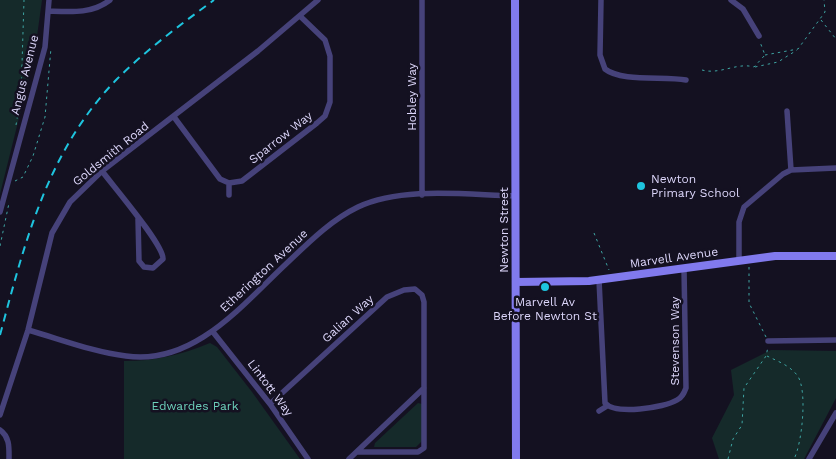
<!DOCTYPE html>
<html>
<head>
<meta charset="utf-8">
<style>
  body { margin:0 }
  canvas { display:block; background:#141121 }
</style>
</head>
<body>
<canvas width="836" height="459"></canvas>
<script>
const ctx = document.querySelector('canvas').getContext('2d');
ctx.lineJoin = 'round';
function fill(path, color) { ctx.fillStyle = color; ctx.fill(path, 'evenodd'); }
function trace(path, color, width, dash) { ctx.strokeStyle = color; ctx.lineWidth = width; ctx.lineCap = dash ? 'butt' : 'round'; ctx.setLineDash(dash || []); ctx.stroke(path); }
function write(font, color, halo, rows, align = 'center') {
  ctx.font = font + ' "Work Sans",sans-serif'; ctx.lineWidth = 5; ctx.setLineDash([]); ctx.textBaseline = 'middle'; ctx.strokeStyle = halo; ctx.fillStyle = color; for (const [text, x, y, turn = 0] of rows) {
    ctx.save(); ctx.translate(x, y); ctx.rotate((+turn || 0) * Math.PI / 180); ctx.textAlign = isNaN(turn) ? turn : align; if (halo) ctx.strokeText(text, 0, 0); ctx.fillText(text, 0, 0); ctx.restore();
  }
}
fill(new Path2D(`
  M0 0H42L34 58 0 194Z
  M210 343 217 347 252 392 300 459H124V361C155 361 181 355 210 343Z
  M771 350 836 351V398L804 459H719L712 438 734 395 731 370Z
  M418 403 422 404V441L416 447H374L375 443Z`), '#152a2a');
trace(new Path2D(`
  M821 20 836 39
  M765 55 798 49 825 12 824 0
  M755 67 778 62 797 50
  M702 70C720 75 737 62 754 67L765 55 760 42
  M16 125 21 97 24 0
  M15 181 23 177 33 156 45 117 51 48
  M594 233 609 270
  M0 246 9 203
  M749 267V303L766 337
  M767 356C777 361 789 365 797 375 808 389 802 444 794 459
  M728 459 733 439 742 425 744 388 766 356 768 347`), '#3ea5a3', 1, [2.5, 4]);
trace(new Path2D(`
  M422 0V195
  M601 0 600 55 605 69C621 82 664 76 686 80
  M731 0 743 9 759 36
  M49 11C71 12 92 14 110 0
  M787 111 791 170
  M174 117 220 179 229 183 242 181 317 123 325 116 330 102V56L325 40 301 17
  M102 171C113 186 164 245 163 259L153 268 144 267 139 261 138 219
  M229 183V195
  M0 212 45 47 49 0
  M739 260V222L744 207 783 174 791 170 836 168
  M599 280 605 403C615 415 664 408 677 400 682 398 684 393 686 388L684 268
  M28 330C60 339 93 352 126 356 194 366 243 304 287 263 309 242 331 220 358 207 403 186 467 195 516 196
  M213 332 270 404 308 459
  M768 341 836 340
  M270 404 387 297 404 290 415 289 422 295 424 302V448L418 452H357
  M599 411 607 406
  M0 415 28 330 52 233 70 202 102 171 258 51 318 0
  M0 430C10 437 9 448 9 459
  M349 459 424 388
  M809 459 836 413`), '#46427a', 5.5);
trace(new Path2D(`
  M515 0 516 459
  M516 282 589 281 775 256H836`), '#817aed', 8);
trace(new Path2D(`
  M0 335C25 242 47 151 117 79 146 50 180 25 214 0`), '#1ec4de', 2, [8, 6]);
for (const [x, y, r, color] of [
  [641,186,5,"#1ec4de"],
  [545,287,5,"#1ec4de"]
]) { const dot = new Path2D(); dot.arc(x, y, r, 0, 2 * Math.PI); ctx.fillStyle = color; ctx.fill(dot); trace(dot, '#141121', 2); }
write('12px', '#dcd6fa', '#141121', [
  ["Angus Avenue",25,75,-76],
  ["Hobley Way",412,97,-90],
  ["Sparrow Way",281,138,-38],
  ["Goldsmith Road",111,154,-39],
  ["Newton Street",504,230,-90],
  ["Marvell Avenue",674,258,-8],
  ["Etherington Avenue",264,271,-43],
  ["Galian Way",348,319,-42],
  ["Stevenson Way",675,341,-90],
  ["Lintott Way",270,388,53]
]);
write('12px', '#dcd6fa', '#141121', [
  ["Newton",651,179],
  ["Primary School",651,193],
  ["Marvell Av",545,302,"center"],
  ["Before Newton St",545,316,"center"]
], 'left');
write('12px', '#6cd0ba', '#141121', [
  ["Edwardes Park",195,406]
]);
</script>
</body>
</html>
